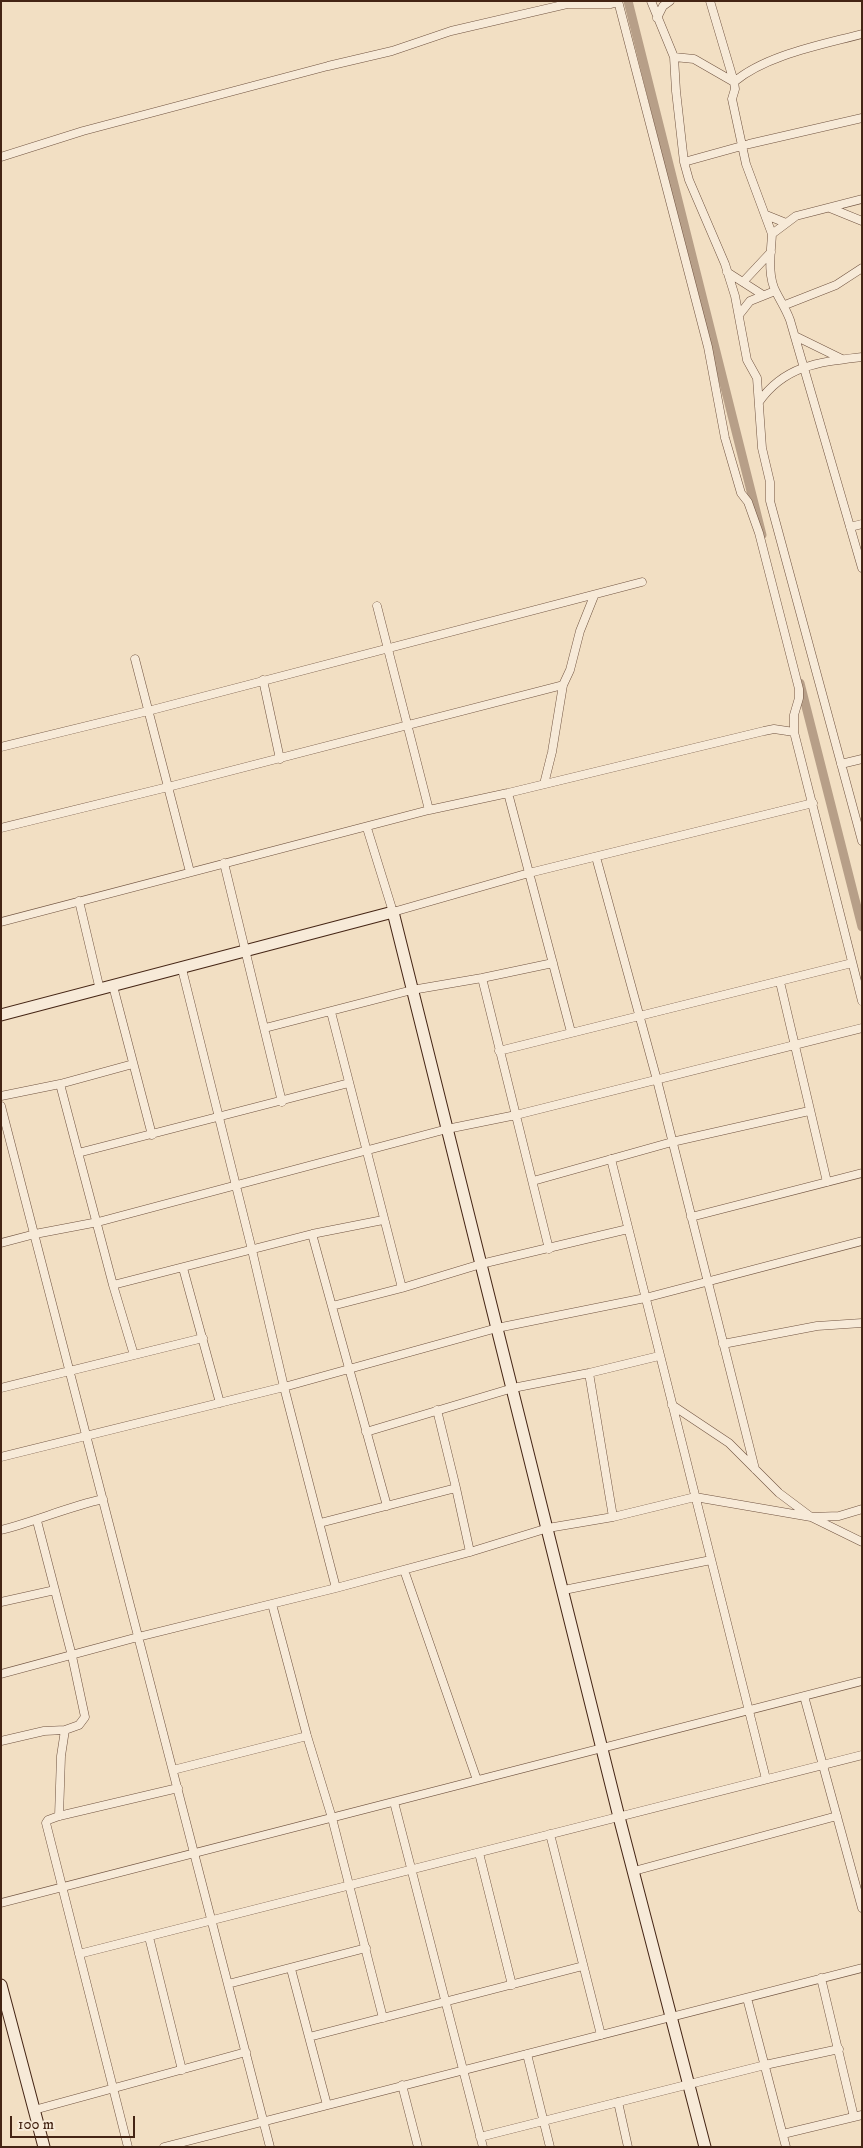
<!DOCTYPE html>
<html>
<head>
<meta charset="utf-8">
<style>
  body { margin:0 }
  #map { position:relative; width:863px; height:2148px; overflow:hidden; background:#f2dfc3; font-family:"IM FELL DW Pica",serif }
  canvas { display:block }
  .frame { position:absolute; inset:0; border:2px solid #442414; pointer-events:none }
  .scale { position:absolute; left:10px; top:2116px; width:125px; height:22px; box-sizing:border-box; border:2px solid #442414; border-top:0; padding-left:6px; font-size:15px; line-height:18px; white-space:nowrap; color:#442414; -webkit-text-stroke:4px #f7ead8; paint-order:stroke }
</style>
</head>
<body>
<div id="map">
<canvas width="863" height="2148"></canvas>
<div class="frame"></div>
<div class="scale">100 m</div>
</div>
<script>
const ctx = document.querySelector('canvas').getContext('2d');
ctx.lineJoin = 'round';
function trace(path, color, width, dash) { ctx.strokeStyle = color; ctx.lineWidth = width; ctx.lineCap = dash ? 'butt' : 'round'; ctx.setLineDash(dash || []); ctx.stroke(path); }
trace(new Path2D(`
  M628 1 762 535
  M800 683 862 927`), '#b79f88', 9);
const street = new Path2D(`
  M618 1 708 347 725 438 741 493 748 502 759 533 799 689V698L794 715V732L862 1001
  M651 1 674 57 676 91 684 162
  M710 1 734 82
  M657 18 663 6 670 1
  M674 57 694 59 734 82
  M862 118 749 144 684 162 689 180 725 264 735 296 747 360 757 378 762 448 770 482V501L862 841
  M1 157 83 131 328 66 392 51 451 31 567 4H611L618 2
  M862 199 796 216 772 234C771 253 767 275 776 292 781 302 786 309 790 320L862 568
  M830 208 862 221
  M766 215 786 223
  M772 234 746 164 732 99 735 89 734 82C766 55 821 45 862 34
  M727 272 763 295
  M743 282 771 252
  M785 305 836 285 862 268
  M739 315 750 301 775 291
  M795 336 842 359
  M759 402C785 365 820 362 862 357
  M850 527 862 524
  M377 606 429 810
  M135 659 190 872
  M263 680 280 759
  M1 747 148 711 642 582
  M841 764 862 759
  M544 784 552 752 563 685 570 670 580 631 594 596
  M508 793 571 1032
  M1 828 168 787 563 685
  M367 828 393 912 529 873 813 803
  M596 857 657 1080 755 1469
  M224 863 282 1102
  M79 901 100 990
  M1 922 429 810 508 793 764 731 774 729 794 732
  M182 969 252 1250 284 1387 336 1588
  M482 978 549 1249
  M780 982 827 1182
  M113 986 152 1135
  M331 1012 402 1288
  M265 1028 412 990 482 978 553 963
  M499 1051 852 963
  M60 1084 113 1285 134 1355
  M1 1096 60 1084 133 1064
  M1 1106 270 2147
  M78 1153 349 1083
  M611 1159 766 1779
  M533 1181 672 1142 809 1111
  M691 1217 862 1173
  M312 1234 387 1506
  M1 1243 35 1234 98 1222 447 1129 516 1115 862 1028
  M183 1268 220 1403
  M113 1285 312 1234 383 1220
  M332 1306 402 1288 481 1264 628 1229
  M723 1344 817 1326 862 1323
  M589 1373 613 1517
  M1 1388 203 1338
  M672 1405 729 1443 779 1493 811 1517 862 1542
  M437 1410 456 1488 470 1552
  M366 1432 513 1388 589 1373 659 1356
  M1 1457 284 1387 497 1328 645 1298 862 1241
  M320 1523 456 1488
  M1 1530C36 1521 68 1507 103 1499
  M404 1570 477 1780
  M564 1590 711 1560
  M1 1602 55 1590
  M272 1604 307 1736 332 1818 383 2018
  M1 1674 138 1637 336 1588 470 1552 548 1528 613 1517 695 1497 811 1517 839 1516 862 1509
  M804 1696 862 1908
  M1 1741 44 1731 65 1730 79 1725 85 1717 72 1656 37 1521
  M173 1770 307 1736
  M394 1802 483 2147
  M59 1816 61 1756 65 1730
  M550 1834 601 2035
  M479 1853 512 1985
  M634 1871 837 1816
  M1 1903 862 1681
  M149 1937 182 2070
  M79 1954 862 1755
  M291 1969 327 2105
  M821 1978 854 2117
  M228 1984 366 1948
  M747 1998 786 2147
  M309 2037 583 1966
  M527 2054 550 2147
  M402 2085 418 2147
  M618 2102 628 2147
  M34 2110 246 2052
  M783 2134 862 2115
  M480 2137 765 2065 839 2049
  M128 2147 46 1823 48 1820 59 1816 178 1788
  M164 2147 862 1968`);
const secondary = new Path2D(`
  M1 1015 393 912 619 1817 705 2147
  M1 1985 44 2147`);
trace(street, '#705340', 9);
trace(secondary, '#442414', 13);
trace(street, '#f7ead8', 8);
trace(secondary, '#f7ead8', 11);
</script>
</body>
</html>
